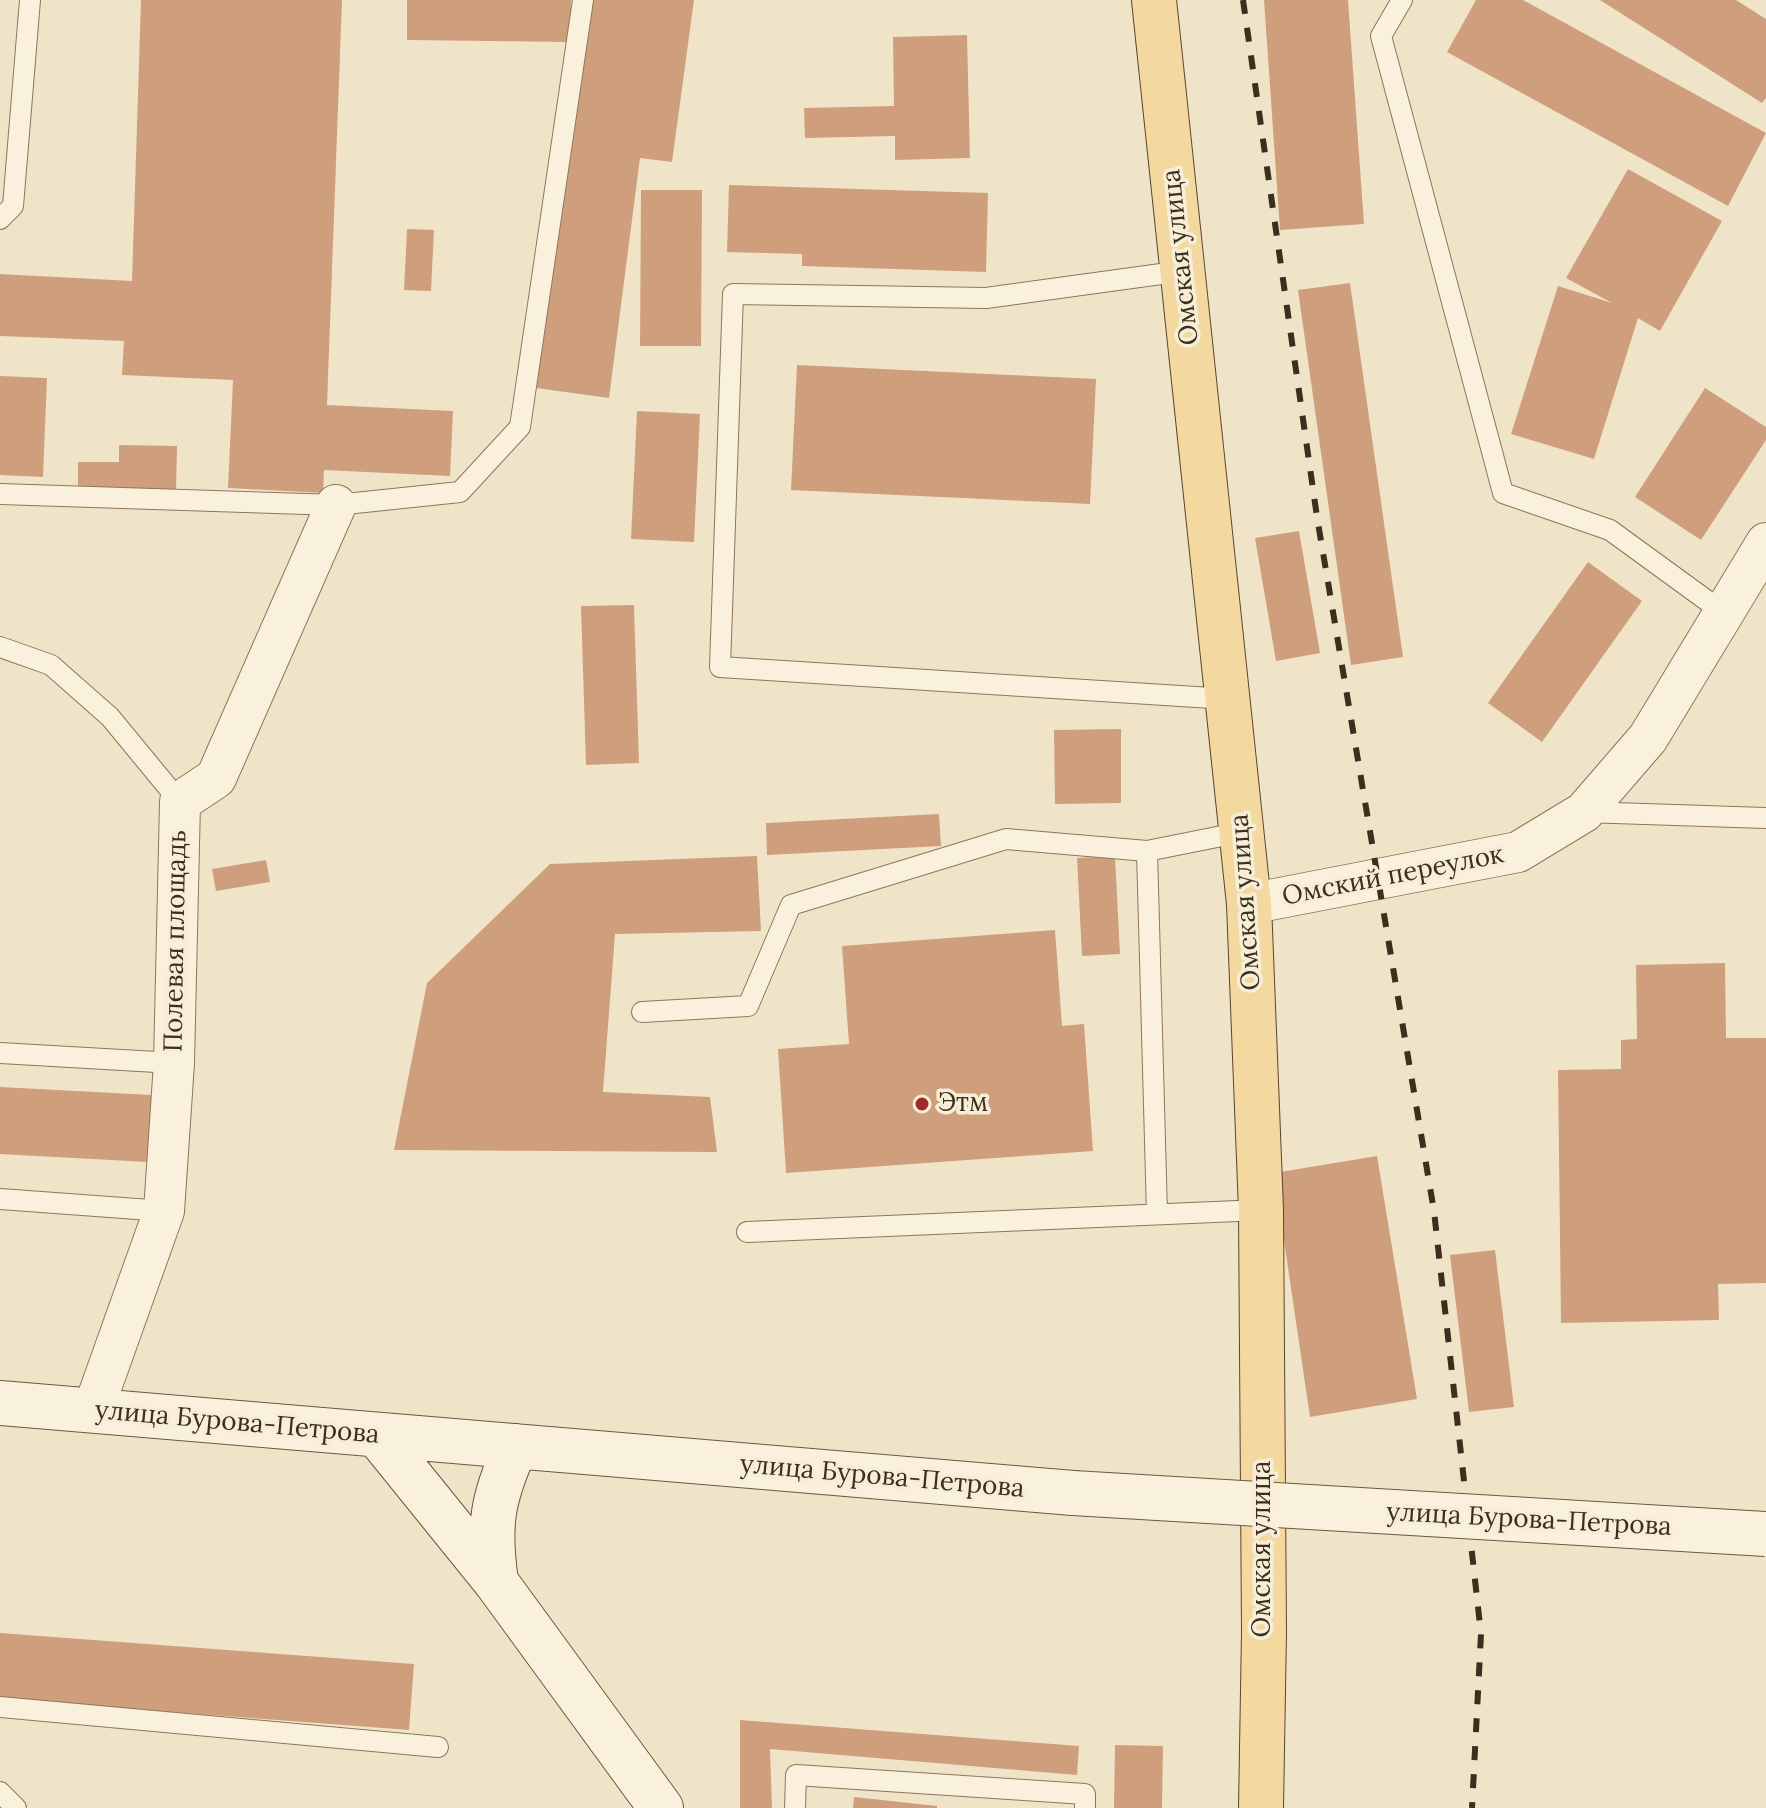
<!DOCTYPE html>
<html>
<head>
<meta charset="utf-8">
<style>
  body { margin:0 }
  canvas { display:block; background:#f0e4c8 }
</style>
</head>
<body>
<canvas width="1766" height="1808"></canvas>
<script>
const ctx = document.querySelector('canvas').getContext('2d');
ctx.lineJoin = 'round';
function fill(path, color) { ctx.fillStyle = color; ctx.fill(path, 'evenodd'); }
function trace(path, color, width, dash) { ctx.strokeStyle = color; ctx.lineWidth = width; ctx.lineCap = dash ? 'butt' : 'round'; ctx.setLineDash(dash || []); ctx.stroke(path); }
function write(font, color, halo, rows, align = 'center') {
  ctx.font = font + ' Lora,serif'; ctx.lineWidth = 7; ctx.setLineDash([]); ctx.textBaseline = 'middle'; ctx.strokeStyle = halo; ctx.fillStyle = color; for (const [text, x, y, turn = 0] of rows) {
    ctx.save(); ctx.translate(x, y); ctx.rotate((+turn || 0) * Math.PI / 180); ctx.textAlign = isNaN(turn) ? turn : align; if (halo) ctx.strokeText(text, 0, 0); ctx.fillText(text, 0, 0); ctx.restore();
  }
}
fill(new Path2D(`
  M141 0H342L327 405 453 411 450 476 324 470 323 493 228 488 233 380 122 375 124 341 0 336V274L132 281Z
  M407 0H571L570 42 407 40Z
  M587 0H694L672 162 640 158 609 398 536 388Z
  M1264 0H1348L1364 224 1280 230Z
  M1476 0H1523L1766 133 1728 206 1447 52Z
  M1600 0H1736L1766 19V98L1762 103Z
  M967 35 970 158 895 160V136L805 138 804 108 894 106 893 37Z
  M1628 169 1722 221 1660 331 1638 318 1594 459 1511 434 1558 286 1612 303 1566 278Z
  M729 185 988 193 986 272 802 266V254L727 252Z
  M641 190H702L701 346H640Z
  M407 229 434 230 431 291 404 290Z
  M1350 283 1403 657 1351 665 1298 290Z
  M797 365 1096 379 1090 504 791 490Z
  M0 376 47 378 43 477 0 475Z
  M1705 388 1766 427V440L1701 540 1635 497Z
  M637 411 700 414 694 542 631 539Z
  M119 445 177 446 176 493 78 492V462H119Z
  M1299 531 1320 653 1276 661 1255 538Z
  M1588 562 1642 601 1542 742 1488 703Z
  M634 605 639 763 586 765 581 606Z
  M1121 729V803L1055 804 1054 730Z
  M939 814 941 846 767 855 766 823Z
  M757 856 761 931 615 934 603 1092 710 1097 717 1152 394 1150 427 983 550 864Z
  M1115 856 1120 954 1082 956 1077 858Z
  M266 860 270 882 216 891 212 869Z
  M1055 930 1062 1026 1084 1024 1093 1151 786 1173 778 1049 849 1044 842 946Z
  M1725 963 1726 1038H1766V1283L1718 1284 1719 1320 1561 1323 1558 1070 1621 1069V1040L1637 1039 1636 965Z
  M0 1087 152 1095 148 1162 0 1154Z
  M1377 1156 1417 1399 1310 1417 1274 1173Z
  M1495 1250 1514 1407 1469 1412 1450 1255Z
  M0 1633 414 1664 409 1730 0 1699Z
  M740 1720 1079 1746 1077 1775 770 1749 772 1808H740Z
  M1115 1745 1163 1746 1162 1808H1114Z
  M854 1797 937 1806V1808H853Z`), '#cf9f7d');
const lane = new Path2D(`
  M1402 0 1381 36 1503 493 1610 530 1724 613
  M0 219 13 206 30 0
  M1183 271 986 298 733 294 720 667 1228 699
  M0 494 336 505 460 492 520 427 583 0
  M0 647 51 665 110 717 180 802
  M1584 812 1766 818
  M1147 851 1157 1214
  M642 1012 748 1006 791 905 1006 839 1147 851 1242 832
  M0 1053 174 1063
  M0 1199 164 1211
  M747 1232 1261 1210
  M0 1707 438 1747
  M0 1792 16 1808
  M795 1808 796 1775 1085 1794V1808`);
const street = new Path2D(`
  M1249 904 1518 852 1584 812 1648 738 1766 543
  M93 1410 164 1211 174 1063 180 802 216 778 336 505`);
const secondary = new Path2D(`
  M0 1403 1073 1493
  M378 1436 496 1582 661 1808
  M496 1582C488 1525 492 1499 516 1446`);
const primary = new Path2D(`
  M1154 0 1249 904 1261 1210 1264 1632 1261 1808`);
trace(lane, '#8d765c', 22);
trace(street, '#8d765c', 42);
trace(secondary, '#6f573f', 46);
trace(primary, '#5b4430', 46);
trace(lane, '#faf1dc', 20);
trace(street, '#faf1dc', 40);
trace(secondary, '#faf1dc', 44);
trace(primary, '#f3d9a0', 44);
trace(new Path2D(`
  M1243 0 1317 517 1434 1211 1481 1634 1472 1808`), '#3d2e20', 6, [14, 14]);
const secondaryBridge = new Path2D(`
  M1073 1493 1766 1534`);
trace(secondaryBridge, '#6f573f', 46, []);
trace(secondaryBridge, '#faf1dc', 44);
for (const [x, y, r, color] of [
  [922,1104,8,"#9e2a2b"]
]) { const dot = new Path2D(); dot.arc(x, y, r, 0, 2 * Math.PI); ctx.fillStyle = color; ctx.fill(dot); trace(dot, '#f7eed8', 3); }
write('26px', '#3d2e20', '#f7eed8', [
  ["Омская улица",1181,257,-96],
  ["Омский переулок",1393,876,-11],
  ["Омская улица",1246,902,-94],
  ["Полевая площадь",176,941,-89],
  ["улица Бурова-Петрова",237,1423,5],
  ["улица Бурова-Петрова",882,1477,5],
  ["улица Бурова-Петрова",1529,1520,3],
  ["Омская улица",1263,1549,-90]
]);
write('26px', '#3d2e20', '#f7eed8', [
  ["Этм",938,1104]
], 'left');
</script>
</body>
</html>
